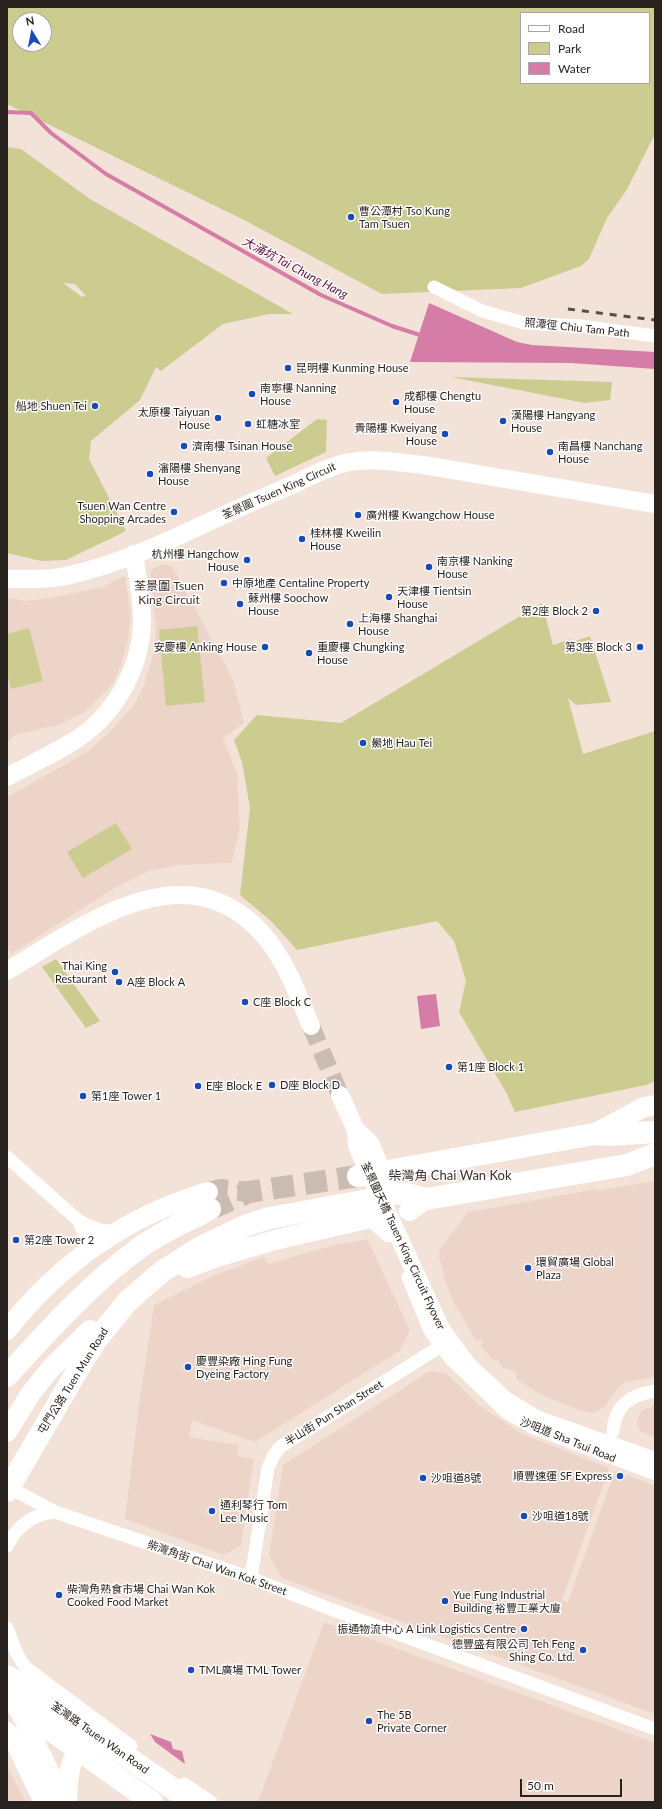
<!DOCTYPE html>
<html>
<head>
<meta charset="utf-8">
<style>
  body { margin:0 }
  #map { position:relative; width:662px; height:1809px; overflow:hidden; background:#f3e2d8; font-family:Lato,sans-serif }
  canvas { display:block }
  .frame { position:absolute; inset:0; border:8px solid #29231f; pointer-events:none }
  .legend { position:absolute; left:520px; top:12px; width:130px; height:72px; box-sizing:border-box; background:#fff; border:1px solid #a9a7a5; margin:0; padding:5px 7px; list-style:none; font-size:12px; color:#29231f }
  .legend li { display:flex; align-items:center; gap:8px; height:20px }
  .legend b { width:20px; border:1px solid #a9a7a5 }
  .north { position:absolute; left:12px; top:12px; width:40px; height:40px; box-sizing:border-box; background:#fff; border:1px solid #a9a7a5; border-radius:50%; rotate:350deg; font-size:11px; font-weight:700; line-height:16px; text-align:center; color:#29231f }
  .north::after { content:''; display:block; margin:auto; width:14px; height:18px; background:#184bb7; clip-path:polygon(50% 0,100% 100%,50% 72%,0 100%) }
  .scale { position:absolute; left:520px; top:1779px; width:102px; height:18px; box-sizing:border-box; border:2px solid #29231f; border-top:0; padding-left:5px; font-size:12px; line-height:14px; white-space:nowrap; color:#29231f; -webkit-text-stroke:3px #fff; paint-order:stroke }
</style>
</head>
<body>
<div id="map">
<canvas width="662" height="1809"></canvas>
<div class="frame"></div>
<ul class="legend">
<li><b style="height:5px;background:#fff"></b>Road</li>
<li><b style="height:11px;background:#cccc91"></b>Park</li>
<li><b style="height:11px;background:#d57ca7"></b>Water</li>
</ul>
<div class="north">N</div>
<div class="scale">50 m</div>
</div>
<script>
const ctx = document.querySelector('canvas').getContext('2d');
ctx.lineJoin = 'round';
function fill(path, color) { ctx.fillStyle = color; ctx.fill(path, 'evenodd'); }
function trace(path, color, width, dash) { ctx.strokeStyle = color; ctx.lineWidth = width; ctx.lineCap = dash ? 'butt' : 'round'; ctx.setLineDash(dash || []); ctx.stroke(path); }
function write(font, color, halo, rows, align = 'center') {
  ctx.font = font + ' Lato,"Noto Sans TC",sans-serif'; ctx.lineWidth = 3; ctx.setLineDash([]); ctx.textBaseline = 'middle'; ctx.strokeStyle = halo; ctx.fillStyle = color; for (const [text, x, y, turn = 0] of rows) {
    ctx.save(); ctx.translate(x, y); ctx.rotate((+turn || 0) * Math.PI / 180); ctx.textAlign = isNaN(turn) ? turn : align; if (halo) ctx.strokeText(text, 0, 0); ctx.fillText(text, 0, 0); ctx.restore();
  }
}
fill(new Path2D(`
  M162 564 172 566 233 679 244 723 223 738 237 774 240 829 231 863 179 865 148 871 114 888 11 954 7 947V797L86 753 111 731 134 705 144 685 151 663 155 643 156 626 150 571Z
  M125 576 131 614 128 640 122 663 112 685 84 713 57 725 15 735 7 743V597L23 601 51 598 102 587Z
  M655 1181V1377L625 1382 616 1390 604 1407 596 1412 590 1413 576 1409 540 1394 518 1380 516 1377 517 1374 512 1370 503 1368 498 1360 494 1361 480 1345H482L481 1339 476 1340 454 1303 446 1283 438 1252 468 1212 598 1189V1191Z
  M367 1239 410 1330 399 1351 255 1442 192 1420 189 1437 238 1445 237 1456 254 1459 241 1545 224 1555 125 1519 139 1405 154 1305 213 1276 264 1257 268 1264 327 1247Z
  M430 1371 447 1374 479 1405 522 1434 609 1468 562 1600 568 1602 615 1471 655 1486V1714L282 1578 269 1556 283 1465Z
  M655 1405V1438L640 1431 637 1422 641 1411H644L645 1408 651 1409 652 1406Z
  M324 1622 655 1743V1802H258Z
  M7 1767 26 1802H7Z`), '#edd4c8');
fill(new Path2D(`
  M7 7H655V134L626 191 607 218 589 259 581 266 521 288 382 294 246 221 7 104ZM521 13H649V83H521ZM20 20H44V44H20Z
  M7 147 21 149 90 199 293 314H269L223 324 161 371 156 367 140 400 91 441 89 459 126 531 66 560 41 561 7 553ZM63 283 75 284 86 296 82 297Z
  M451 377 612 382 610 400 585 403Z
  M317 419 327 420 326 452 275 476 266 458Z
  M542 603 553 645 571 639 572 642 590 636 611 702 576 705 568 698 583 754 655 731V1081L646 1085 515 1112 507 1094 459 1012 466 981 454 941 437 921 297 950 272 922 240 895 250 808 242 762 234 740 257 715 341 723Z
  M197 626 205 702 166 706 159 630Z
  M29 628 43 681 11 689 7 674V634Z
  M116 823 132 849 83 878 67 852Z
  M56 959 100 1021 86 1028 42 967Z`), '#cccc91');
fill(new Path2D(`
  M429 303 517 342 532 345 655 352V369L571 363 410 362Z
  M436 994 440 1026 421 1029 417 996Z
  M150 1734 171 1742 173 1749 182 1751 185 1764 155 1742Z`), '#d57ca7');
trace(new Path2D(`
  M7 112 31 113 51 133 106 174 321 295 392 326 423 336`), '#d57ca7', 4);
trace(new Path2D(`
  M311 1026 340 1095`), '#cbbcb3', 18, [18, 9]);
trace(new Path2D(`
  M208 1192 221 1189 249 1192`), '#cbbcb3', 20, [20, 10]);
trace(new Path2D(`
  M210 1209 249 1192 358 1176`), '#cbbcb3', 22, [22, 11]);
trace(new Path2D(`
  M434 287 482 311 524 323 580 326 655 336
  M7 1157 79 1221 99 1230 117 1232
  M368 1218 388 1236
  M79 1221 86 1241 87 1252
  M408 1277 430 1331 441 1346 451 1359 506 1412 534 1428 655 1474
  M613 1432C615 1405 630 1395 655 1391
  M7 1486 55 1512 251 1578 325 1607 655 1729
  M7 1546C17 1526 32 1514 55 1512
  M251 1578 268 1468 274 1455 280 1447 441 1346
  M7 1628 16 1652 25 1667 131 1746
  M184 1784 211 1802`), '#fff', 13);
trace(new Path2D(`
  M7 579C28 579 50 580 70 575 145 558 213 517 283 489 305 480 327 466 350 462 374 458 399 462 423 465L655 504
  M7 777C29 765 53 754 74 741 114 716 140 670 142 624 143 600 137 576 134 554
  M7 971C85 924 190 845 267 939 287 964 299 997 311 1026
  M340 1095 356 1130 357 1146 441 1329 468 1366 505 1400 536 1419 655 1461
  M356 1130 370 1143 389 1188`), '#fff', 18);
trace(new Path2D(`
  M594 1134 642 1108 655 1105
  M409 1211 426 1199
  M187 1268 214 1258 275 1240 379 1216
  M7 1330C59 1264 127 1216 208 1192
  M7 1432 31 1393 52 1367 90 1330
  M16 1703 64 1802
  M7 1732 17 1746 44 1802
  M67 1802C68 1778 67 1754 91 1741`), '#fff', 20);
trace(new Path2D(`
  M388 1171 594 1134 610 1135 655 1132
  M358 1176 362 1175
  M398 1194 404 1193 426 1199 627 1165 655 1154
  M7 1376C48 1331 89 1285 138 1249 160 1232 186 1222 210 1209
  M7 1491 80 1366 97 1339 127 1302 145 1286 163 1271 199 1248 247 1225 270 1218 373 1199
  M7 1676 60 1710 192 1802
  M7 1699 152 1802`), '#fff', 22);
trace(new Path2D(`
  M568 309 655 320`), '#574e49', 3, [7, 7]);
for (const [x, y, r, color] of [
  [351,217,4,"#184bb7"],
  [288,368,4,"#184bb7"],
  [252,394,4,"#184bb7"],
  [396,402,4,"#184bb7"],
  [95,406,4,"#184bb7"],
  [218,418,4,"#184bb7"],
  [503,421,4,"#184bb7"],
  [248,424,4,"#184bb7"],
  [445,434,4,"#184bb7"],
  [184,446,4,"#184bb7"],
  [550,452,4,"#184bb7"],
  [150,474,4,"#184bb7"],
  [174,512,4,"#184bb7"],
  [358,515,4,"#184bb7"],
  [302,539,4,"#184bb7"],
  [247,560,4,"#184bb7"],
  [429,567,4,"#184bb7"],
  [224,583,4,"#184bb7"],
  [389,597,4,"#184bb7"],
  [240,604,4,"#184bb7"],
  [596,611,4,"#184bb7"],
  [350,624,4,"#184bb7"],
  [265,647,4,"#184bb7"],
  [640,647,4,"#184bb7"],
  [309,653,4,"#184bb7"],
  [363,743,4,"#184bb7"],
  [115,972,4,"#184bb7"],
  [119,982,4,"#184bb7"],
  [245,1002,4,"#184bb7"],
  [449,1067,4,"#184bb7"],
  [272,1085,4,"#184bb7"],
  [198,1086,4,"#184bb7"],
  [83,1096,4,"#184bb7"],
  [16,1240,4,"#184bb7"],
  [528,1268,4,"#184bb7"],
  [188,1367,4,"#184bb7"],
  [620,1476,4,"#184bb7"],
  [423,1478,4,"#184bb7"],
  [212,1511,4,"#184bb7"],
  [524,1516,4,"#184bb7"],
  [59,1595,4,"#184bb7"],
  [445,1601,4,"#184bb7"],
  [524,1629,4,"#184bb7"],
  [583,1650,4,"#184bb7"],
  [191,1670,4,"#184bb7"],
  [369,1721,4,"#184bb7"]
]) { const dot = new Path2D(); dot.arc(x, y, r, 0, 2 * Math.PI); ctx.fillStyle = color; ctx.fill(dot); trace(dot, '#fff', 1.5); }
write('11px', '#29231f', '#fff', [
  ["曹公潭村 Tso Kung",359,211],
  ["Tam Tsuen",359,224],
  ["昆明樓 Kunming House",296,368],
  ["南寧樓 Nanning",260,388],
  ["House",260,401],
  ["成都樓 Chengtu",404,396],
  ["House",404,409],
  ["船地 Shuen Tei",87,406,"right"],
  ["太原樓 Taiyuan",210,412,"right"],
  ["House",210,425,"right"],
  ["漢陽樓 Hangyang",511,415],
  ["House",511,428],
  ["虹糖冰室",256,424],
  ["貴陽樓 Kweiyang",437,428,"right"],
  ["House",437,441,"right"],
  ["濟南樓 Tsinan House",192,446],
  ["南昌樓 Nanchang",558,446],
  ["House",558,459],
  ["瀋陽樓 Shenyang",158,468],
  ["House",158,481],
  ["Tsuen Wan Centre",166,506,"right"],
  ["Shopping Arcades",166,519,"right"],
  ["廣州樓 Kwangchow House",366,515],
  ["桂林樓 Kweilin",310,533],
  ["House",310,546],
  ["杭州樓 Hangchow",239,554,"right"],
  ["House",239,567,"right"],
  ["南京樓 Nanking",437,561],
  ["House",437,574],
  ["中原地產 Centaline Property",232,583],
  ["天津樓 Tientsin",397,591],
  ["House",397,604],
  ["蘇州樓 Soochow",248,598],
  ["House",248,611],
  ["第2座 Block 2",588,611,"right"],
  ["上海樓 Shanghai",358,618],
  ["House",358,631],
  ["安慶樓 Anking House",257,647,"right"],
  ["重慶樓 Chungking",317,647],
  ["House",317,660],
  ["第3座 Block 3",632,647,"right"],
  ["鱟地 Hau Tei",371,743],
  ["Thai King",107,966,"right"],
  ["Restaurant",107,979,"right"],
  ["A座 Block A",127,982],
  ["C座 Block C",253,1002],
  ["第1座 Block 1",457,1067],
  ["D座 Block D",280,1085],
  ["E座 Block E",206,1086],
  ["第1座 Tower 1",91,1096],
  ["第2座 Tower 2",24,1240],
  ["環貿廣場 Global",536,1262],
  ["Plaza",536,1275],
  ["慶豐染廠 Hing Fung",196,1361],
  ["Dyeing Factory",196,1374],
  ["順豐速運 SF Express",612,1476,"right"],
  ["沙咀道8號",431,1478],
  ["通利琴行 Tom",220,1505],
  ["Lee Music",220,1518],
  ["沙咀道18號",532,1516],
  ["柴灣角熟食市場 Chai Wan Kok",67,1589],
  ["Cooked Food Market",67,1602],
  ["Yue Fung Industrial",453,1595],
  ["Building 裕豐工業大廈",453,1608],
  ["振通物流中心 A Link Logistics Centre",516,1629,"right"],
  ["德豐盛有限公司 Teh Feng",575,1644,"right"],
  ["Shing Co. Ltd.",575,1657,"right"],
  ["TML廣場 TML Tower",199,1670],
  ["The 5B",377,1715],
  ["Private Corner",377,1728]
], 'left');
write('11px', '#29231f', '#fff', [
  ["照潭徑 Chiu Tam Path",577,328,6],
  ["荃景圍 Tsuen King Circuit",279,491,-24],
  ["荃景圍天橋 Tsuen King Circuit Flyover",403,1246,65],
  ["屯門公路 Tuen Mun Road",73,1381,-58],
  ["半山街 Pun Shan Street",334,1413,-32],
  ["沙咀道 Sha Tsui Road",568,1440,22],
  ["柴灣角街 Chai Wan Kok Street",217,1568,19],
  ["荃灣路 Tsuen Wan Road",100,1738,35]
]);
write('italic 12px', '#60103e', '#fff', [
  ["大涌坑 Tai Chung Hang",295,268,28]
]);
write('12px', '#3b2e27', '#fff', [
  ["荃景圍 Tsuen",169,586],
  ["King Circuit",169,600]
]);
write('13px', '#3b2e27', '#fff', [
  ["柴灣角 Chai Wan Kok",450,1176]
]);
</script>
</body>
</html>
